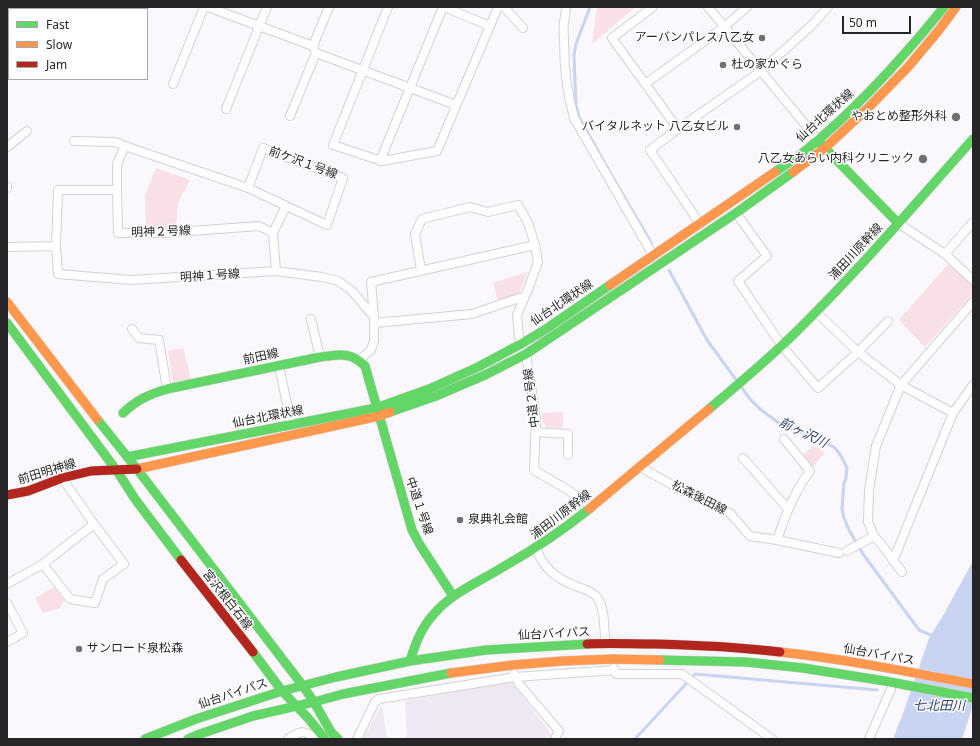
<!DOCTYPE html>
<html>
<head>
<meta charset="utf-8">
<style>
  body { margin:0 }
  #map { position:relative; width:980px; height:746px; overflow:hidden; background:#fbf8fd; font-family:"Noto Sans",sans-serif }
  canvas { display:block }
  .frame { position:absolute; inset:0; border:8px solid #272528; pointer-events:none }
  .legend { position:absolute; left:8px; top:8px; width:140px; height:72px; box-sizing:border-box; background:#fff; border:1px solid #a9a8a9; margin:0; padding:5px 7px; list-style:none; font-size:12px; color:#272528 }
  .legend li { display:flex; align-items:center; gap:8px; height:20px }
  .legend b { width:20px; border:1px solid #a9a8a9 }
  .scale { position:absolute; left:842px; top:16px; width:69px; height:18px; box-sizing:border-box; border:2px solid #272528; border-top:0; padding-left:5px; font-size:12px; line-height:14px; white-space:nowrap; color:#272528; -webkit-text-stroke:3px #fff; paint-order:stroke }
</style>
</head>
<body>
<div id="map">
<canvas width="980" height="746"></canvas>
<div class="frame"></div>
<ul class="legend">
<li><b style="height:5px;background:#63d668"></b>Fast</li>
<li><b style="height:5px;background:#ff974d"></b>Slow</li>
<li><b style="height:5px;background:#b3261e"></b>Jam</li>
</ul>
<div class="scale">50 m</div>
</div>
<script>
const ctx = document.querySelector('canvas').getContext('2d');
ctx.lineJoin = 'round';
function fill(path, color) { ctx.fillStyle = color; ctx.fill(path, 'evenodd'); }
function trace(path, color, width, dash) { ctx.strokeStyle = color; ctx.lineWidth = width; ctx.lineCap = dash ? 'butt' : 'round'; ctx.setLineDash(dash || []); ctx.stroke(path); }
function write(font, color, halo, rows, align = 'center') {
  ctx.font = font + ' "Noto Sans","Noto Sans JP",sans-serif'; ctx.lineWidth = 3; ctx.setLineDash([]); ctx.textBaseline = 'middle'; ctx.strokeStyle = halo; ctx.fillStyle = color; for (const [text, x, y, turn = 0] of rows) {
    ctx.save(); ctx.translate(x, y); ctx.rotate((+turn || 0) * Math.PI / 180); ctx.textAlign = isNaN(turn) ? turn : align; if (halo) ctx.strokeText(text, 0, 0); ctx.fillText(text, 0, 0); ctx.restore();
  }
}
fill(new Path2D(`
  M510 680 553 736 552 739H406L407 735 405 701Z
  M382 705 387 739H363Z`), '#efe8f2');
fill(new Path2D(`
  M597 7H635L592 44Z
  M156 168 190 180 178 203 176 228H146L145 196 149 185Z
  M948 264 973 284V294L925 347 899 320Z
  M528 272 519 293 498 301 493 283Z
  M183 348 191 379 173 382 168 351Z
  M563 412V425L560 428 547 427 542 421V413Z
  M813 446 819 448 825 453 812 468 802 456Z
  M54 587 64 600 60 608 43 613 35 598Z`), '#f8e0e6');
fill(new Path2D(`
  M973 561V705L962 739H893L904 711 929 638 944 614Z`), '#c9d4f2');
trace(new Path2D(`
  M590 7 576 44 574 55 576 105 579 117 612 176 652 244
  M669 270 707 340 750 399 760 409 780 424 794 430 820 439 835 448 841 456 847 468 846 478 844 483 842 509 844 518 849 530 863 554 919 630 933 636
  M635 739 695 674 877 690`), '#c9d4f2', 3);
const street = new Path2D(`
  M208 7 313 46 329 7
  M388 7 333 145 382 161 437 151 498 7
  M444 7 490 26
  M504 7 523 28
  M566 7C566 12 565 17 564 22 563 28 564 35 564 41 564 67 567 93 574 118L650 250 652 256
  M653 7 612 38 678 129
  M708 7 818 140
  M82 9 85 7
  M143 9 144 7
  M313 46 316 53 456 105
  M7 73 9 71
  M173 84 204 7
  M645 84 724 27 747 7
  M226 109 267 7
  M290 116 316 53
  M74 141 115 142 125 146
  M7 147 27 131
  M380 161 443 7
  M7 186V188
  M117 190V164L125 146 248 188 327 225 343 178 263 148 248 188
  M736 213 767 256 738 281 782 346 818 388 858 352 888 321
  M898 223 945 254 973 280
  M700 224 650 150 678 129 761 71 811 26 828 7
  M273 233 286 206
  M56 246 58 190H117L118 233H163L259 226 273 233 276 271
  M7 247 56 246 58 274 131 280 276 271 322 277 338 281 351 290 374 317V341L371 350 360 359
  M945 254 973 222
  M421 270 415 234 422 219 470 207 488 212 518 205 528 223 535 245 538 262 529 287 517 315 519 337 521 344
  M816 312 858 352 901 385 953 413
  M374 317 371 282 535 245
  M311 319 320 357
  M374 323 472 314 525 296
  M132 329 139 338 159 340 167 389
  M526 354 536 418 534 470 568 490 592 507
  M279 366 291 424
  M536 432 568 434V455
  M743 458 788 509
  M640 467 685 492 730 513 750 536 777 540C786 514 793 494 810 471L784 439
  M777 540 839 553
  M536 548C543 568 556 578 575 586 582 588 592 591 597 597 606 610 603 628 606 643
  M847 551 874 536
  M893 561 953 413 973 385
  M43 564 70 599 95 603 103 579 124 564 94 524 62 478
  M902 572 882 545 874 536 868 522 869 490 876 446 901 385 973 302
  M7 584 43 564 94 524
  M7 603 23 633 7 642
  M614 668 616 674H682L772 739
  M514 674 519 684 559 731 555 739
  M288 739C298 732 305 728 314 739
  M357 739 375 702 379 699 515 677 615 670
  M869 739 891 689`);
const fast = new Path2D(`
  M819 142 898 223
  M775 172C785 165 796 158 805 151 858 108 902 59 944 7
  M7 323 117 471 135 499 181 560
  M709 409C740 383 771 357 799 329 860 269 916 203 973 139
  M390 412 436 396 485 375 526 354 736 213 793 172
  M123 413C138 399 148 395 167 389L320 357C339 355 350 351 365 366L412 530 420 545 453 596
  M97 419 137 469 303 686 314 702 331 732 338 739
  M127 457 376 408 429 389 478 367 521 344 546 329 610 285
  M253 652 282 691 308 718 325 739
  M660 660 746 662 803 668 885 681 973 698
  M410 661C415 645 421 628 433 615 451 593 479 582 503 567 533 550 562 531 589 509
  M145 739 196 719 282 691 336 677 410 661 486 650 587 644
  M188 739 197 735 253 716 314 702 343 694 451 673`);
const slow = new Path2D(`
  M793 172 825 148 869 107 908 67 939 30 956 7
  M610 285 775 172
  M7 302 97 419
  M137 469 379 416 390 412
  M589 509 709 409
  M780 652C845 659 909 672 973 684
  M451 673 513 665 562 661 613 659 660 660`);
const jam = new Path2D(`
  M7 495 28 491 62 478 91 471 137 469
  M181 560 253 652
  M587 644C610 643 632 644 655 644 697 645 738 647 780 652`);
trace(street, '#d3d1d5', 10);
trace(fast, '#d3d1d5', 10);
trace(slow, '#d3d1d5', 10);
trace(jam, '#d3d1d5', 10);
trace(street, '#fefeff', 8);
trace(fast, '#63d668', 9);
trace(slow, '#ff974d', 9);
trace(jam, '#b3261e', 9);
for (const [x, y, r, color] of [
  [762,38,4,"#716f73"],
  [723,65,4,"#716f73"],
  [956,117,5,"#716f73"],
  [737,127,4,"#716f73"],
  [923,159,5,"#716f73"],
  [460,520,4,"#716f73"],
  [79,649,4,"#716f73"]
]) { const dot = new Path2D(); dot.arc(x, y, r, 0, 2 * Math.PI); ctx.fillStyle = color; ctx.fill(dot); trace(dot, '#fff', 1.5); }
write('12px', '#272528', '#fff', [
  ["アーバンパレス八乙女",754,38],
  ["杜の家かぐら",731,65,"left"],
  ["やおとめ整形外科",947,117],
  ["バイタルネット 八乙女ビル",729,127],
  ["八乙女あらい内科クリニック",914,159],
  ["泉典礼会館",468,520,"left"],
  ["サンロード泉松森",87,649,"left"]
], 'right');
write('12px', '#272528', '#fff', [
  ["仙台北環状線",825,116,-42],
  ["前ケ沢１号線",303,163,20],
  ["明神２号線",161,232,-2],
  ["浦田川原幹線",856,252,-47],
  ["明神１号線",210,276,-4],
  ["仙台北環状線",562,303,-34],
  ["前田線",261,357,-12],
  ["中道２号線",532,398,-97],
  ["仙台北環状線",268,417,-11],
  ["前田明神線",47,472,-17],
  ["松森後田線",699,498,27],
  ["中道１号線",419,506,71],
  ["浦田川原幹線",561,515,-37],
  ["宮沢根白石線",227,600,52],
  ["仙台バイパス",554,634,-3],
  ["仙台バイパス",879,655,10],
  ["仙台バイパス",233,694,-18]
]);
write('italic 13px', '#2f4174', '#fff', [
  ["前ヶ沢川",803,433,26],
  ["七北田川",939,706]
]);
</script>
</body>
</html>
